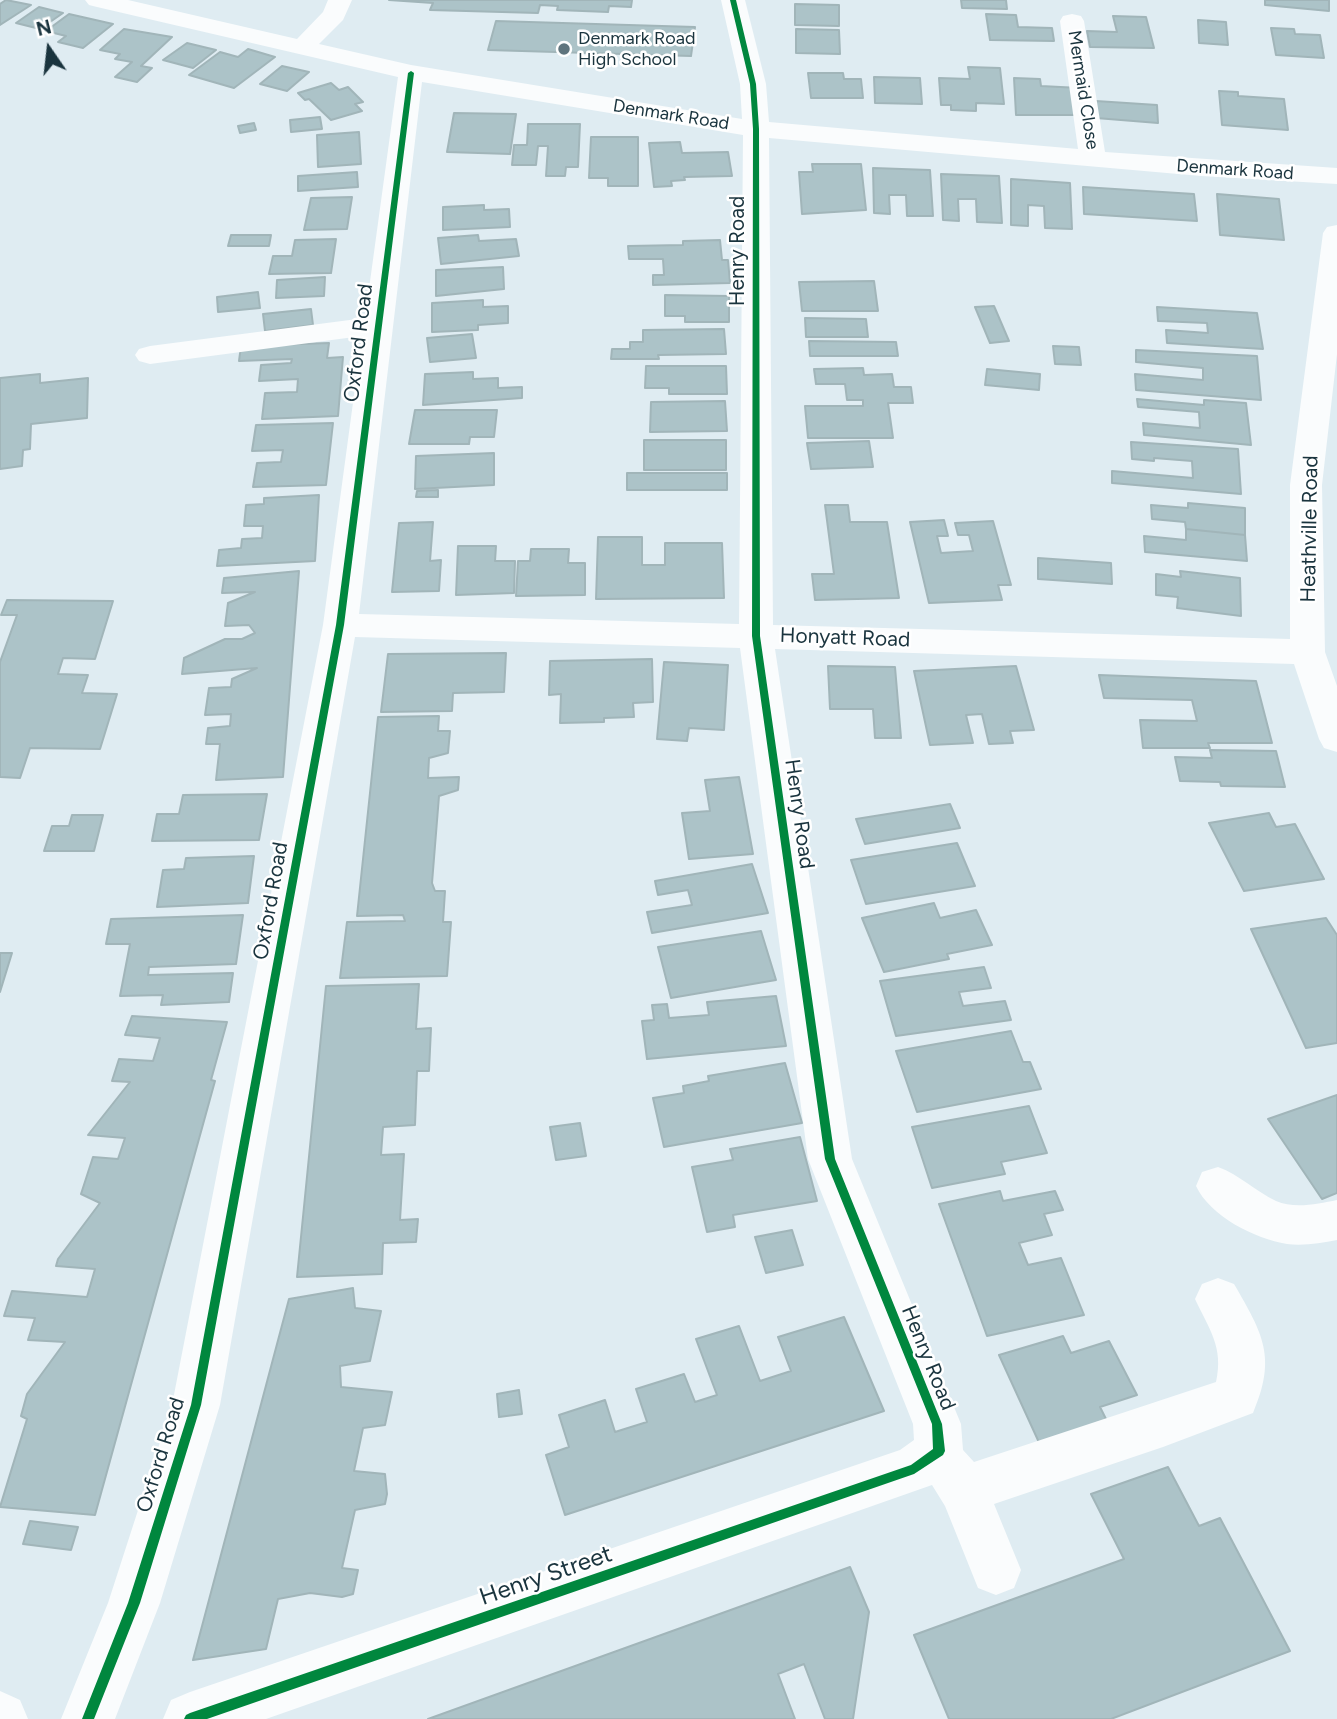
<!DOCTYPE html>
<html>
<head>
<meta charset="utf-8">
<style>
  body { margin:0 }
  #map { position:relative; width:1337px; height:1719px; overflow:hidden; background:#dfecf2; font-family:Figtree,sans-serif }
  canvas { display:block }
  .north { position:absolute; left:14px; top:14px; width:70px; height:70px; -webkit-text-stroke:5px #fff; paint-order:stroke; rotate:346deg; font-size:19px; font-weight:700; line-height:28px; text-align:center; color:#1a343e }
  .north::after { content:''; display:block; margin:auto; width:24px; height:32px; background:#1a343e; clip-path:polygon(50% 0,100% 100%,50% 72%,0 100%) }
</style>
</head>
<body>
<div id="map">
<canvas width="1337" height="1719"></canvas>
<div class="north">N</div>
</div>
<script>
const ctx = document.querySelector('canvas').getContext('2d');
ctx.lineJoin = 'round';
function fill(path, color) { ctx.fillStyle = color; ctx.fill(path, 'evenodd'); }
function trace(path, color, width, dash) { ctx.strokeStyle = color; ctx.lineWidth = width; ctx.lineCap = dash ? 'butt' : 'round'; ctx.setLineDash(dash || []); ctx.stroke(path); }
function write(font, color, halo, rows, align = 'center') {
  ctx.font = font + ' Figtree,sans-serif'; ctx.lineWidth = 5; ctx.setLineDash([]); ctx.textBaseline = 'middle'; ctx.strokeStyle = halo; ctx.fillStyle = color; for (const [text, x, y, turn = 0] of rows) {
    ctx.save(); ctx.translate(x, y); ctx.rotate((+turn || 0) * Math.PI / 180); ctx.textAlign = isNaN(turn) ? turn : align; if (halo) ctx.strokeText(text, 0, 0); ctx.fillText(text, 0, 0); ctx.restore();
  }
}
const building = new Path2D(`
  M6 0 31 5 0 25V4Z
  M389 0H632L631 7 609 6 608 12 557 10 558 6 540 5 538 13 430 10 433 3Z
  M961 0H1006L1007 9 962 8Z
  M1265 0H1329V11L1265 5Z
  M795 4 839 5V26L795 25Z
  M39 7 63 13 40 29 16 23Z
  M69 14 113 24 83 48 58 42 66 36 46 31Z
  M986 14 1016 15 1018 27 1052 28 1054 41 990 40Z
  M1113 16 1146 17 1154 48 1090 47 1087 31 1117 32Z
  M1198 20 1226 22 1228 45 1199 43Z
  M496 21 695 27 691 56 488 50Z
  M1271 28 1294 29 1295 34 1320 35 1324 58 1276 55Z
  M124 29 172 37 141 66 152 68 137 82 115 77 132 62 115 59 120 54 100 50Z
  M796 29 839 30 840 54 796 53Z
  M187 43 216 50 193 68 163 60Z
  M248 49 275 57 234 88 189 75 220 52 238 57Z
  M282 66 309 72 287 91 260 84Z
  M968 67 1000 68 1004 104 976 103V111L951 110V105H941L939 78 970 79Z
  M808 73H843L844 79H861L863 98H811Z
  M874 77 920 78 922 104 875 103Z
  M1014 78 1040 79 1041 86 1080 88 1084 115H1016Z
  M331 83 339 90 348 87 363 102 355 104 362 111 331 120 309 99 305 100 298 93Z
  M1219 91 1238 92V96L1284 99 1288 130 1222 125Z
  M1096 101 1157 105 1158 123 1096 118Z
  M454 113 516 114 510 154 447 152Z
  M320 117 322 129 291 132 290 120Z
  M254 123 256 130 240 133 238 126Z
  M528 124H580L578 167H566L565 176H546L548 146H538L536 165H512L514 145H527Z
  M359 132 361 164 318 167 317 135Z
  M591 137H638V186H608V178H589Z
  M680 142 682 153 728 152 732 176 684 177 685 180 671 181 672 186 654 187 649 143Z
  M812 164H861L866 210 802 214 799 172H813Z
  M873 168 930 170 933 216H907L906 195H889L890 214 874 213Z
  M357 172 358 187 298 191V176Z
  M941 174 999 176 1002 223 977 222 976 199H958L959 221 943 220Z
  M1011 179 1070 183 1072 229 1045 228 1044 206 1028 205V226L1011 225Z
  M1083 187 1194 194 1197 221 1084 214Z
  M1217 194 1279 199 1284 240 1220 235Z
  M352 197 347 229 304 230 311 198Z
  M484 205V210L509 209 510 227 443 230V207Z
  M231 235H271L269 246H228Z
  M478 235 479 241 516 239 519 256 441 264 438 238Z
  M336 239 331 273 269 274 273 256H292L295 240Z
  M720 240 722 260H728L730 283 653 285V275H664L663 259H629L628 246 683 245V241Z
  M503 267 504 289 436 296V270Z
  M325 277 324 296 276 298 277 280Z
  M874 281 878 311H802L799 282Z
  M258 292 260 308 218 312 217 297Z
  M665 295 729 296V322H685V316H665Z
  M483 300V307L508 306V323L478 325V330L432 332V303Z
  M994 306 1009 341 990 343 975 307Z
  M1157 307 1257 313 1263 349 1167 343 1166 330 1208 333 1207 323 1158 321Z
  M311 309 313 325 265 331 263 314Z
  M805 318 866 319 868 337H806Z
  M724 329 726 354 658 355 659 359H611L612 349H630V342H643V330Z
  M472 334 476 358 430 362 427 338Z
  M809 341 896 342 898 356H810Z
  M329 343 327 358 343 357 338 416 262 419 265 393 297 392 298 379 259 381 261 365 291 363 292 359 239 361 241 346Z
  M1053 346 1079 347 1081 365 1055 364Z
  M1136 350 1257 356 1261 400 1136 390 1135 374 1203 380V368L1136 362Z
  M646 366H726L727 394H669V388H645Z
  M863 368 864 375 892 374 894 387H911L913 403H888L893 438H808L805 406H863V400H847L845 384H816L814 369Z
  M987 369 1040 374 1039 390 985 385Z
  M473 372V379L498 378V388L522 387V398L423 405 425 374Z
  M40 374V383L88 378 87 418 31 424 30 449 23 450 22 466 0 469V378Z
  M1137 399 1204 405V400L1246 403 1251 445 1144 435 1143 423 1200 428 1199 412 1138 407Z
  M725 401 727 431 650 432 651 402Z
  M415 410H497L494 437H470L469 444H409Z
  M333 423 326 485 253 487 257 463 281 462 283 450 252 451 256 425Z
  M644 440H726V470H644Z
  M869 441 873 467 811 469 807 443Z
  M1131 442 1238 449 1241 494 1112 483V471L1193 478 1192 461 1154 458V461L1132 459Z
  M494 453V485L415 489 416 456Z
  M627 473H727V490H627Z
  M438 490V497H416L417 491Z
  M319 495 315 561 217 566 219 550 241 548 242 539 262 538 263 526H244L246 505 264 504V498Z
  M1188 503 1245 508V535L1186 529 1185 522 1152 519 1151 505 1188 508Z
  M825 505H848L850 522H887L899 598 815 600 812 574H834Z
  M944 520 948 536H937L941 553 973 551 969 535H958L955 523 993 521 1011 585H998L1002 600 929 603 910 522Z
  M433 522 430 561 441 560 439 591 392 592 399 523Z
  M1186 529 1245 535 1247 561 1145 552 1144 536 1186 540Z
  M598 537H642V565H665V543H722L724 598 596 599Z
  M458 546H496L495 561H515L514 593 456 595Z
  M531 549H569L568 563H585V595L516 596 518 561H530Z
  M1038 558 1111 563 1112 584 1038 579Z
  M299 571 283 777 216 780 220 744H206L208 728 230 726 231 714 205 715 209 688 231 687 232 679 257 668 182 674 184 658 225 639H242L255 633 249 625 225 626 228 603 255 592 222 593 224 578Z
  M1180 571 1240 578 1241 616 1177 608 1178 597 1156 595V574L1181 577Z
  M7 600 113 601 95 659 63 658 58 674 88 675 82 693 117 694 100 749 30 748 20 778 0 777V662L17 615H1Z
  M506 653 504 692 453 693 452 711 381 712 388 654Z
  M652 659 653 702 633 703 634 717 604 718V722L560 723 561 694 549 695 550 661Z
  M664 662 728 665 724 730 689 728 687 741 657 739Z
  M828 666 895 667 901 738H875L873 709H830Z
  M1016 666 1034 730 1010 731 1013 743 989 744 982 714 966 715 973 743 930 745 914 671Z
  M1099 675 1256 681 1272 743H1208L1210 748H1143L1140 720 1197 721 1192 700 1104 698Z
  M439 716 438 731H450L448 753 429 758 428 778 459 777 458 790 439 796 432 883 435 891H445L443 922H451L447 976 340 978 347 922 405 921 403 915 357 916 378 717Z
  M1210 750 1276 751 1285 787 1221 786 1220 782 1180 781 1175 757 1212 758Z
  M739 777 753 854 689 859 682 813 710 811 705 780Z
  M267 794 259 840 152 841 157 814H179L183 795Z
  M950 804 960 828 865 844 856 819Z
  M1269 813 1276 827 1295 824 1324 879 1244 891 1209 823Z
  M72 815H103L94 851H44L52 826H69Z
  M957 843 975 886 866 904 851 860Z
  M254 856 248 903 157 907 163 870 184 869 186 858Z
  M752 864 768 913 652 933 647 912 692 905 688 890 658 895 655 881Z
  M934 903 940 918 976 910 992 945 947 954 949 959 884 972 862 918Z
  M243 915 236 964 149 967 148 975 233 973 229 1002 161 1005 163 995 120 996 130 944H106L111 919Z
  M1326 918 1337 935V1043L1306 1048 1251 929Z
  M761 931 776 980 671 998 658 947Z
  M0 953H12L0 992Z
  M984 967 991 988 959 992 963 1006 1005 1001 1011 1020 896 1036 880 981Z
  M419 984 416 1029 431 1028 429 1071H417L415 1125 383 1127 381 1155 404 1154 400 1220 418 1219 416 1242 383 1243 382 1274 297 1277 326 986Z
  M776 996 786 1046 647 1059 642 1021 654 1020 652 1005 667 1004 669 1018 709 1015 707 1002Z
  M132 1016 227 1022 211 1080 215 1081 95 1515 0 1507 27 1419 21 1416 27 1394 65 1342 28 1340 35 1318 4 1316 12 1291 87 1297 95 1269 56 1266 58 1259 100 1203 81 1194 93 1157 118 1159 125 1138 88 1135 130 1082 112 1081 119 1059 153 1061 160 1038 125 1035Z
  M1011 1031 1023 1062H1030L1041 1089 917 1112 896 1051Z
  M785 1063 802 1123 664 1147 653 1098 684 1093 683 1086 709 1081 708 1076Z
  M1337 1095V1193L1322 1199 1268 1119Z
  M1029 1106 1047 1153 1001 1162 1005 1174 932 1188 912 1127Z
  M580 1123 586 1156 556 1160 550 1127Z
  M800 1137 817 1201 733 1215 735 1227 707 1232 692 1167 733 1160 730 1149Z
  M1000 1191 1003 1201 1055 1191 1063 1210 1044 1214 1052 1235 1019 1243 1028 1265 1061 1258 1084 1315 987 1336 939 1204Z
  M792 1230 803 1265 766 1273 755 1237Z
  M353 1288 355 1308 381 1311 370 1361 340 1366 341 1387 392 1392 385 1425 363 1428 354 1471 385 1474 387 1494 385 1504 355 1510 342 1568 358 1570 353 1594 342 1597 310 1593 278 1599 266 1649 193 1660 289 1299Z
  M844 1317 884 1411 565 1515 546 1455 569 1447 559 1415 605 1400 615 1432 647 1422 636 1389 684 1374 695 1402 717 1395 696 1339 739 1326 760 1381 791 1371 778 1337Z
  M1063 1336 1071 1353 1109 1341 1137 1395 1100 1407 1110 1427 1042 1449 999 1355Z
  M519 1390 522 1414 499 1417 497 1394Z
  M1168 1467 1199 1526 1220 1518 1290 1651 1111 1719H949L914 1635 1124 1559 1091 1494Z
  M30 1521 78 1527 71 1550 23 1544Z
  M850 1567 869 1612 853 1719H825L804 1664 778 1674 795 1719H428Z`);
fill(building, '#acc3c8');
trace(building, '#a1b5b9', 2);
fill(new Path2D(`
  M85 0H128L297 39 323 12 328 0H352L343 20 319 44 411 65 742 119 740 84 721 0H745L766 84 769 122 1078 149 1060 21 1063 16 1072 14 1081 16 1084 21 1105 152 1337 168V184L1201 176 769 138 773 625 1290 639V485L1323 233 1327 227 1337 225V354L1322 485 1325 652 1337 686V752L1324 748 1319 739 1294 664 775 649 852 1159 961 1424 963 1450 974 1462 1216 1382C1224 1347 1209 1329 1195 1299L1202 1284 1218 1278 1234 1284C1263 1334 1277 1357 1253 1413L1163 1447 994 1504 1021 1570 1014 1588 996 1595 978 1588 945 1506 932 1485 266 1719H163L171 1700 190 1692 900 1450 914 1440 913 1424 808 1159 740 648 355 637 220 1405 160 1603 115 1719H61L108 1603 172 1405 323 625 362 336 150 364 139 361 135 355 139 349 150 346 365 318 398 77 97 7 89 5ZM422 82 743 135 739 624 359 614Z
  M1218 1167C1240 1175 1255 1191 1276 1201 1294 1209 1318 1204 1337 1200V1240C1321 1243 1304 1246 1287 1244 1255 1239 1210 1216 1196 1186L1202 1172Z
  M0 1691 20 1700 28 1719H0Z`), '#fafcfd');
fill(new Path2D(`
  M730 0H736L756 84 759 129 760 636 835 1159 942 1424 945 1451 943 1455 914 1474 207 1719H184L186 1715 190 1713 911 1465 933 1449 932 1424 825 1159 752 636 753 129 750 84Z
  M411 71 414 73 344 625 201 1405 140 1603 94 1719H82L128 1603 191 1405 336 625 408 73Z`), '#00873e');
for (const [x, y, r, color] of [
  [564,49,7,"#5f747d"]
]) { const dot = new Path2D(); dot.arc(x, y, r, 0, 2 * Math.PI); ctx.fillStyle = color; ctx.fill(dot); trace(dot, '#fff', 2.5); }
write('18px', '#1a343e', '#fff', [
  ["Denmark Road",578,39],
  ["High School",578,60]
], 'left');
write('18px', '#1a343e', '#fff', [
  ["Mermaid Close",1083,90,81],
  ["Denmark Road",671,115,9],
  ["Denmark Road",1235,170,4]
]);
write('21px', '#1a343e', '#fff', [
  ["Henry Road",738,251,-90],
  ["Oxford Road",359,343,-83],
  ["Heathville Road",1310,529,-89],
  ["Honyatt Road",845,638,2],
  ["Henry Road",799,814,82],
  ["Oxford Road",271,901,-80],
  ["Henry Road",928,1358,68],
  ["Oxford Road",161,1455,-73]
]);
write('24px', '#1a343e', '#fff', [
  ["Henry Street",546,1576,-19]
]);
</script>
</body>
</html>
